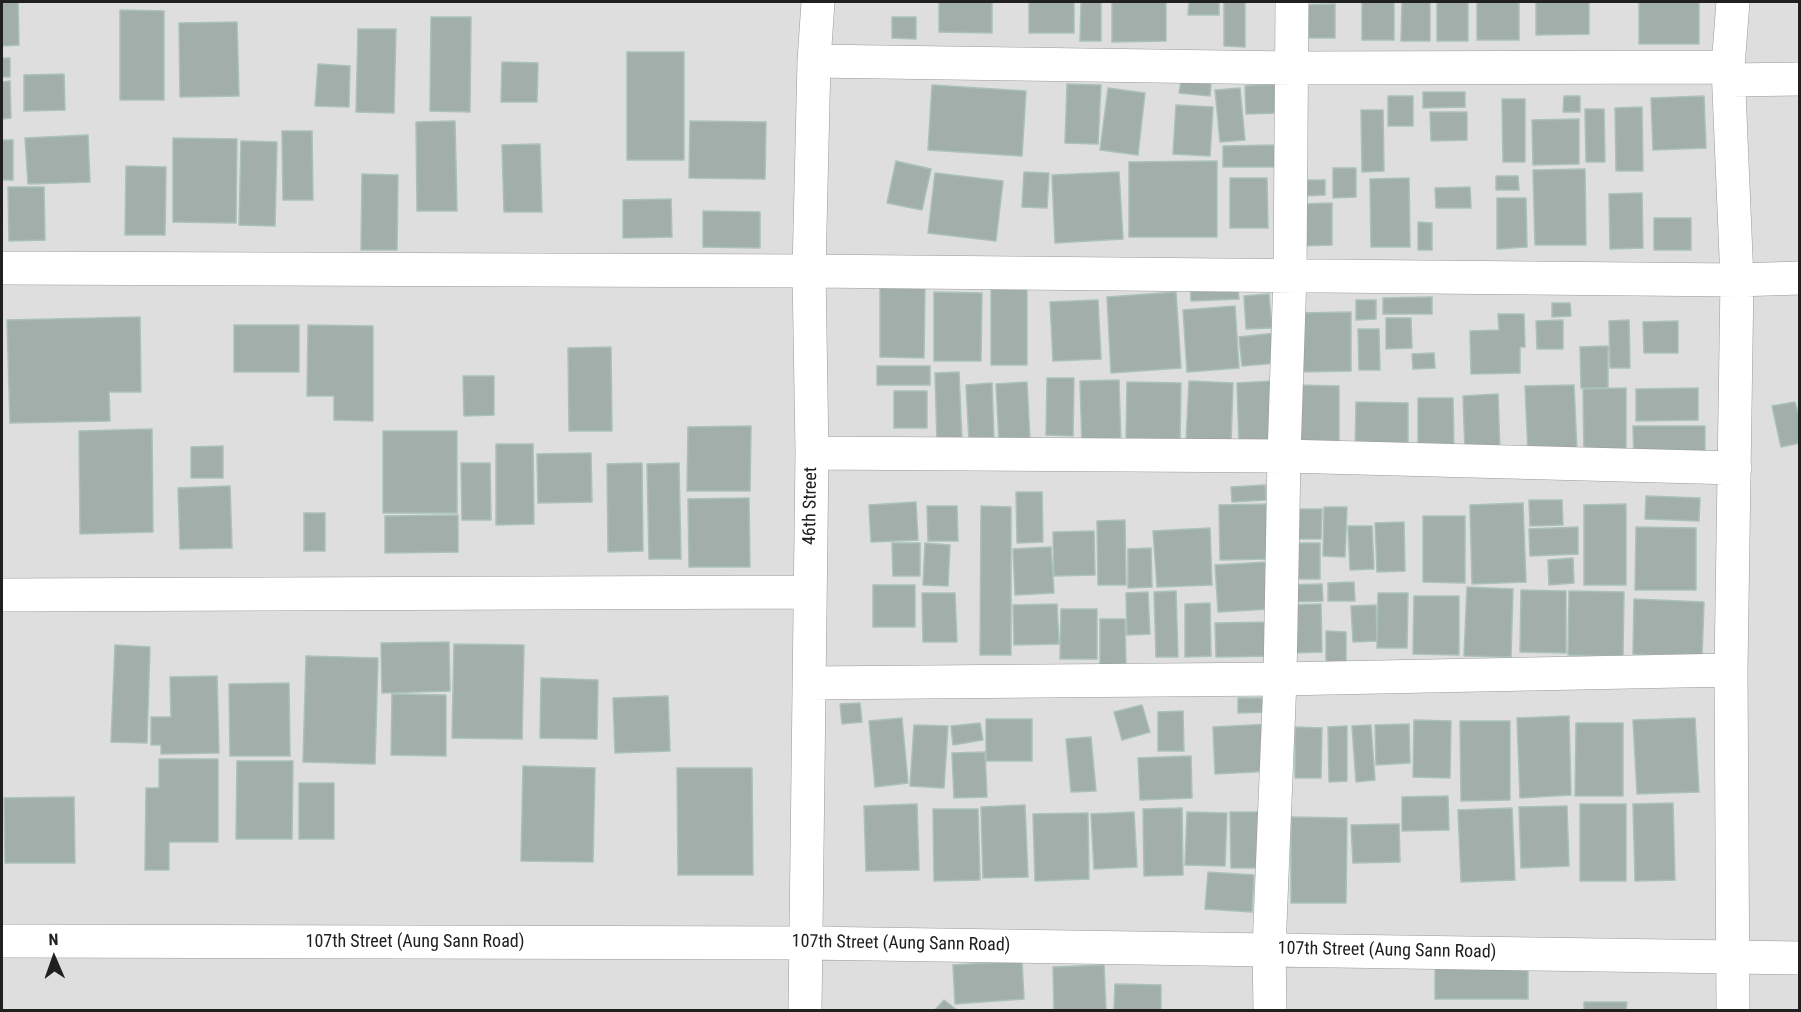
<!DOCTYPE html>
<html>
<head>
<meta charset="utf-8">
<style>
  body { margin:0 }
  #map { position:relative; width:1801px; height:1012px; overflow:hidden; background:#e7f0ee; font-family:"Roboto Condensed",sans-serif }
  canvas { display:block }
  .frame { position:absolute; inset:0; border:3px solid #202020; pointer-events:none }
  .north { position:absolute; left:24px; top:928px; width:60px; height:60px; -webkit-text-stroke:4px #fff; paint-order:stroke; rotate:358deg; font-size:16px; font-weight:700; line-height:24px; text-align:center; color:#202020 }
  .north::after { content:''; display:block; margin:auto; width:21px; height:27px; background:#202020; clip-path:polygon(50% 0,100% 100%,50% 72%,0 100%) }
</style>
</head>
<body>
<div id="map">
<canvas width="1801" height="1012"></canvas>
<div class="frame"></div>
<div class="north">N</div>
</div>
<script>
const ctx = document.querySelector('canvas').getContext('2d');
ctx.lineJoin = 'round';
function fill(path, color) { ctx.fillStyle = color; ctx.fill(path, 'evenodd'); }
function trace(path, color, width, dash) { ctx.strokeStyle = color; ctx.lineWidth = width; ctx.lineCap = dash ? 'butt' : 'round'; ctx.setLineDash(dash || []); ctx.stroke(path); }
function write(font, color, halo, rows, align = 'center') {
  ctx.font = font + ' "Roboto Condensed",sans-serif'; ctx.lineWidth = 4.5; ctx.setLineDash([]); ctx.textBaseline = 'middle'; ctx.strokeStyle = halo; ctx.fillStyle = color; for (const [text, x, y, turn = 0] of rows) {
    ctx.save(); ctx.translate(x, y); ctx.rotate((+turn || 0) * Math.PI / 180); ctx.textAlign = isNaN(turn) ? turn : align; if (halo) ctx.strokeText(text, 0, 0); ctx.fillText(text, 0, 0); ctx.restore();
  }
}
fill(new Path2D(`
  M2 2H1799V1010H2Z`), '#dddedd');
const building = new Path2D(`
  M2 2H18L19 45 2 46Z
  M939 2H992V33L939 32Z
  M1029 2H1074V33H1029Z
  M1081 2H1101V41H1080Z
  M1112 2H1166V41L1112 42Z
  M1189 2H1219V15H1188Z
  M1224 2H1245V47L1224 46Z
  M1362 2H1394V40H1362Z
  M1402 2H1430V41H1401Z
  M1437 2H1468V41H1437Z
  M1477 2H1519V40H1477Z
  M1536 2H1589V34L1536 35Z
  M1639 2H1699V44H1639Z
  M1335 4V38H1302V5Z
  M120 10 164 11V100H120Z
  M431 17H471L470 112 430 111Z
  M892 17H916V39L892 38Z
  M237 22 239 96 180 97 179 23Z
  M358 29H396L394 113 356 112Z
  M627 52H684V160H627Z
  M2 58H10V77H2Z
  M502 62 538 63 537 102H501Z
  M318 64 350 66 349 107 315 106Z
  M64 74 65 110 24 111V75Z
  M10 81 11 118 2 119V82Z
  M1181 81 1211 83 1210 96 1179 93Z
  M1067 84 1101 85 1098 144 1065 143Z
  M1278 84 1279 113 1246 114 1245 86Z
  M932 85 1026 91 1022 156 928 150Z
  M1108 88 1145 93 1138 155 1100 150Z
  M1240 88 1245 140 1220 142 1215 90Z
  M1423 92H1465V107L1423 108Z
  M1388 96H1413V126H1388Z
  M1564 96H1580V112H1563Z
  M1704 96 1706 148 1653 150 1651 98Z
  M1502 99H1525V162H1503Z
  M1176 105 1213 107 1210 156 1173 154Z
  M1642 107 1643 171H1616L1615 108Z
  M1585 109H1604L1605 162H1586Z
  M1361 110H1383L1384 171 1362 172Z
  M1430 112H1467V140L1431 141Z
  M1579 119V164L1533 165 1532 120Z
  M455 121 457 211H417L416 122Z
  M690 121 766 122 765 179 689 178Z
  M282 131H312L313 200H283Z
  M88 135 90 182 28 184 25 138Z
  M173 138 237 139 236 223 173 222Z
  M2 140H13V180H2Z
  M241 141 277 142 275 226 239 225Z
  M540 144 542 212H504L502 145Z
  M1276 145V167H1223V146Z
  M896 161 931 169 922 210 887 203Z
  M1217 161V237H1129V162Z
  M126 166 166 167 165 235H125Z
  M1333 168H1356V197L1333 198Z
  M1585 169 1586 245H1535L1533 170Z
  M1024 172 1049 173 1047 208 1022 207Z
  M1119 172 1123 239 1055 243 1052 175Z
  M935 173 1003 181 996 241 928 233Z
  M362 174 398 175 397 250H361Z
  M1496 176H1518L1519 190H1496Z
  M1230 178H1267L1268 228H1230Z
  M1409 178 1410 247H1371L1370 179Z
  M1303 180H1325V195L1302 196Z
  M8 187H44L45 240 9 241Z
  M1470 187 1471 208H1436L1435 188Z
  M1642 193 1643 248 1610 249 1609 194Z
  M1497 198H1526L1527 247 1497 249Z
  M671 199 672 237 623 238V200Z
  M1332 203V245L1302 246 1301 204Z
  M703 211 760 212V248L703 247Z
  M1654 218H1691V250H1654Z
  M1418 222 1432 223V250H1418Z
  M1237 279 1239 299 1191 301 1190 281Z
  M880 287 925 288 924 358 880 357Z
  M991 287 1027 288V365H991Z
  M934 292 982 293 981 361H934Z
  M1176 292 1181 368 1111 373 1107 297Z
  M1269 294 1272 328 1246 329 1244 296Z
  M1432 297V314H1383V298Z
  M1098 300 1101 359 1053 361 1050 302Z
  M1356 300H1376V319L1356 320Z
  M1552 303H1570L1571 316 1552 317Z
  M1235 306 1239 368 1187 372 1183 310Z
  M1351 312V371L1298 372V313Z
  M1498 314H1524L1525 347H1520V373L1471 374 1470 331 1499 330Z
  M140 317 141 392H109L110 421 10 423 7 320Z
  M1386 318H1411L1412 348 1386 349Z
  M1563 320V349H1537L1536 321Z
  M1629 320 1630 368H1610L1609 321Z
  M1678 321V353H1644L1643 322Z
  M234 325H299V372H234Z
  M308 325 373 326V421L334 420V396H307Z
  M1358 329H1379L1380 370H1359Z
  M1275 333 1278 363 1242 366 1239 337Z
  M1608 346V388H1581L1580 347Z
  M611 347 612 431H569L568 348Z
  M1434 353 1435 368 1413 369 1412 354Z
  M877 366H930V385H877Z
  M959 372 962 441 937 442 935 373Z
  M463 376H494V415L464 416Z
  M1047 378H1074L1073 436 1046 435Z
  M1119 380 1121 445 1082 446 1080 381Z
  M1189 381 1233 383 1231 444 1186 441Z
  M1272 381 1274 445 1239 446 1237 383Z
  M1027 382 1030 440 999 442 996 384Z
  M1127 382 1181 383 1180 442 1126 441Z
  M992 383 994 440 969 441 966 385Z
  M1296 385 1339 386V446H1296Z
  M1574 385 1577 451 1528 453 1525 386Z
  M1626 388V452H1584L1583 389Z
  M1698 388V420L1636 421V389Z
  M894 391H927V428H894Z
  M1498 394 1500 452 1465 453 1463 396Z
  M1418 398H1453L1454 451H1418Z
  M1356 402 1408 403V458L1355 457Z
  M1795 402 1800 420V443L1781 447 1772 406Z
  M751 426 750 491H687L688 427Z
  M1633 426H1705V462H1634Z
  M152 429 153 532 80 534 79 431Z
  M383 431H457V513H383Z
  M496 444H533L534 524 496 525Z
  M223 446V478H191V447Z
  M591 453 592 502 538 503 537 454Z
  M461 463H490L491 520H462Z
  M642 463 643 551 608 552 607 464Z
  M679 463 681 559H649L647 464Z
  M1265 485 1266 500 1232 502 1231 487Z
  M230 486 232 548 180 549 178 488Z
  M1016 492H1042L1043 542 1017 543Z
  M1646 496 1700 498 1699 521 1645 519Z
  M749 498 750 567H689L688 499Z
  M1529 500H1562L1563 525 1530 526Z
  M916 502 918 540 871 542 869 505Z
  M1523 503 1526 582 1472 584 1470 505Z
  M1269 504 1270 559 1220 560 1219 505Z
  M1626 504V585H1584V505Z
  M927 506H957L958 541H928Z
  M981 506 1011 507V655H980Z
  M1324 507H1347L1345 557 1323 556Z
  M1293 509H1322L1321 539H1293Z
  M304 513H325V551H304Z
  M458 515V552L385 553V516Z
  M1423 516H1465V583L1423 582Z
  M1125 520 1126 585H1098L1097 521Z
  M1404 522 1405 571 1377 572 1375 523Z
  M1348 526H1372L1374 569 1350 570Z
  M1578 527V554L1530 556 1529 529Z
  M1636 527 1696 528V590H1635Z
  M1210 528 1212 585 1157 587 1153 531Z
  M1094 531 1095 575 1054 576 1053 532Z
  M892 543H920V576H893Z
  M925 543 950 545 948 586 923 585Z
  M1289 543H1320V579H1289Z
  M1051 547 1054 593 1015 595 1013 549Z
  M1151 548 1152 587 1128 588V549Z
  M1573 558 1574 583 1549 585 1548 560Z
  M1267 562 1270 609 1218 612 1215 565Z
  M1354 582 1355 601H1328V583Z
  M1322 584 1323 601 1288 602V585Z
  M873 585H915V627H873Z
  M1467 587 1513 589 1511 657 1464 656Z
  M1521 590 1566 591V653L1520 652Z
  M1176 591 1178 657H1156L1154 592Z
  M1569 591 1624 592 1623 656 1568 655Z
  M1148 592 1150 634 1127 635 1126 593Z
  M922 593H955L957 642H923Z
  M1378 593H1408L1407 648H1377Z
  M1414 596H1459V655L1413 654Z
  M1634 599 1704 602 1702 656 1633 654Z
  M1210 603 1211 656 1185 657V604Z
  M1057 604 1059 644 1014 645 1013 605Z
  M1321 604 1322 652 1291 653 1290 605Z
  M1376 605 1377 641 1353 642 1351 606Z
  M1061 609H1097V659H1060Z
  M1100 619H1125L1126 666H1100Z
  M1273 622 1274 656 1216 657 1215 623Z
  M1326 631 1346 632V664L1326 663Z
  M449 642 450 691 382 693 381 643Z
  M454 644 524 645 522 739 452 738Z
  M115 645 150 647 147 743 111 742Z
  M306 656 378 658 375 764 303 762Z
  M217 676 219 753 161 754V745H151V717H171L170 677Z
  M541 678 598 680 597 739 540 738Z
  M289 683 290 756H230L229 684Z
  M392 694 446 695V756L391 755Z
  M668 696 670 751 615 753 613 698Z
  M1238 698H1274L1275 712 1238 713Z
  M860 703 862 722 842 724 840 704Z
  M1142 705 1150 732 1122 740 1114 712Z
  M1183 711 1184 751H1158V712Z
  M1569 716 1571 795 1520 798 1517 718Z
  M902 718 908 783 875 787 869 721Z
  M1695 718 1699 792 1637 794 1633 720Z
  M986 719H1032V761H986Z
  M1414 720 1451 721 1450 778 1413 777Z
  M1460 721H1510V800L1461 801Z
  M980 723 983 740 953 745 951 726Z
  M1576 723H1623V796H1575Z
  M1271 724 1273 771 1215 774 1213 727Z
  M1409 724 1410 763 1376 765 1375 725Z
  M914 725 948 726 944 788 910 786Z
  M1371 725 1375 780 1356 782 1352 726Z
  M1347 726V781L1329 782 1328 727Z
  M1295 727 1322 728 1321 778H1295Z
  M1091 737 1096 791 1071 792 1066 739Z
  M985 752 987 797 954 798 952 753Z
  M1191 756 1192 798 1140 800 1138 758Z
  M159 759H218V842H169V870H145L146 788H159Z
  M237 761H293L292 839H236Z
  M523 766 595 768 593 862 521 861Z
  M677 768H752L753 875H678Z
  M299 783H334V839H299Z
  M1448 796 1449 830 1402 831V797Z
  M74 797 75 863H5L4 798Z
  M1673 803 1675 880 1635 881 1633 804Z
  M917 804 919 870 866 871 864 806Z
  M1580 804H1626V881H1580Z
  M1025 805 1028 877 983 878 981 807Z
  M1567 806 1569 866 1521 868 1519 807Z
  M1182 808 1183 875 1144 876 1143 809Z
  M1512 808 1515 880 1461 882 1458 810Z
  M933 809H978L980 880 934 881Z
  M1134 812 1137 867 1094 869 1091 814Z
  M1187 812 1227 813 1225 866 1185 865Z
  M1230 812H1264L1265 868H1231Z
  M1088 813 1089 879 1035 881 1033 814Z
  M1291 817 1347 818 1346 903H1291Z
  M1399 824 1400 862 1353 863 1351 825Z
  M1208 872 1254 875 1252 912 1205 909Z
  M1435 959 1528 960V999H1435Z
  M1022 961 1024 999 955 1004 953 965Z
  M1104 965 1106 1010H1054L1053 967Z
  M1115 984 1161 985V1010H1114Z
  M944 1000 957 1010H935Z
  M1584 1002H1627L1626 1010H1584Z`);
fill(building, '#a2aeaa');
trace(building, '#a9c1b8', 1.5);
const street = new Path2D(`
  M1733 2 1728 67 1737 280 1731 670 1733 1010
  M814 61 1291 68 1728 67
  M1730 80 1800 79
  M2 268 809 271 1737 280 1800 278
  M812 453 1284 456 1735 468
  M2 595 809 592
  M809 683 1280 679 1731 670
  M2 941 806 943 1800 958
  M805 1010 812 453 809 271 814 61 818 2
  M1270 1010 1269 949 1280 679 1284 456 1290 275 1292 2`);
trace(street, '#9a9a9a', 34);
trace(street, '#fff', 33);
write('18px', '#202020', '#fff', [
  ["46th Street",811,506,-89],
  ["107th Street (Aung Sann Road)",415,942],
  ["107th Street (Aung Sann Road)",901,944,1],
  ["107th Street (Aung Sann Road)",1387,951,1]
]);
</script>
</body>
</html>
